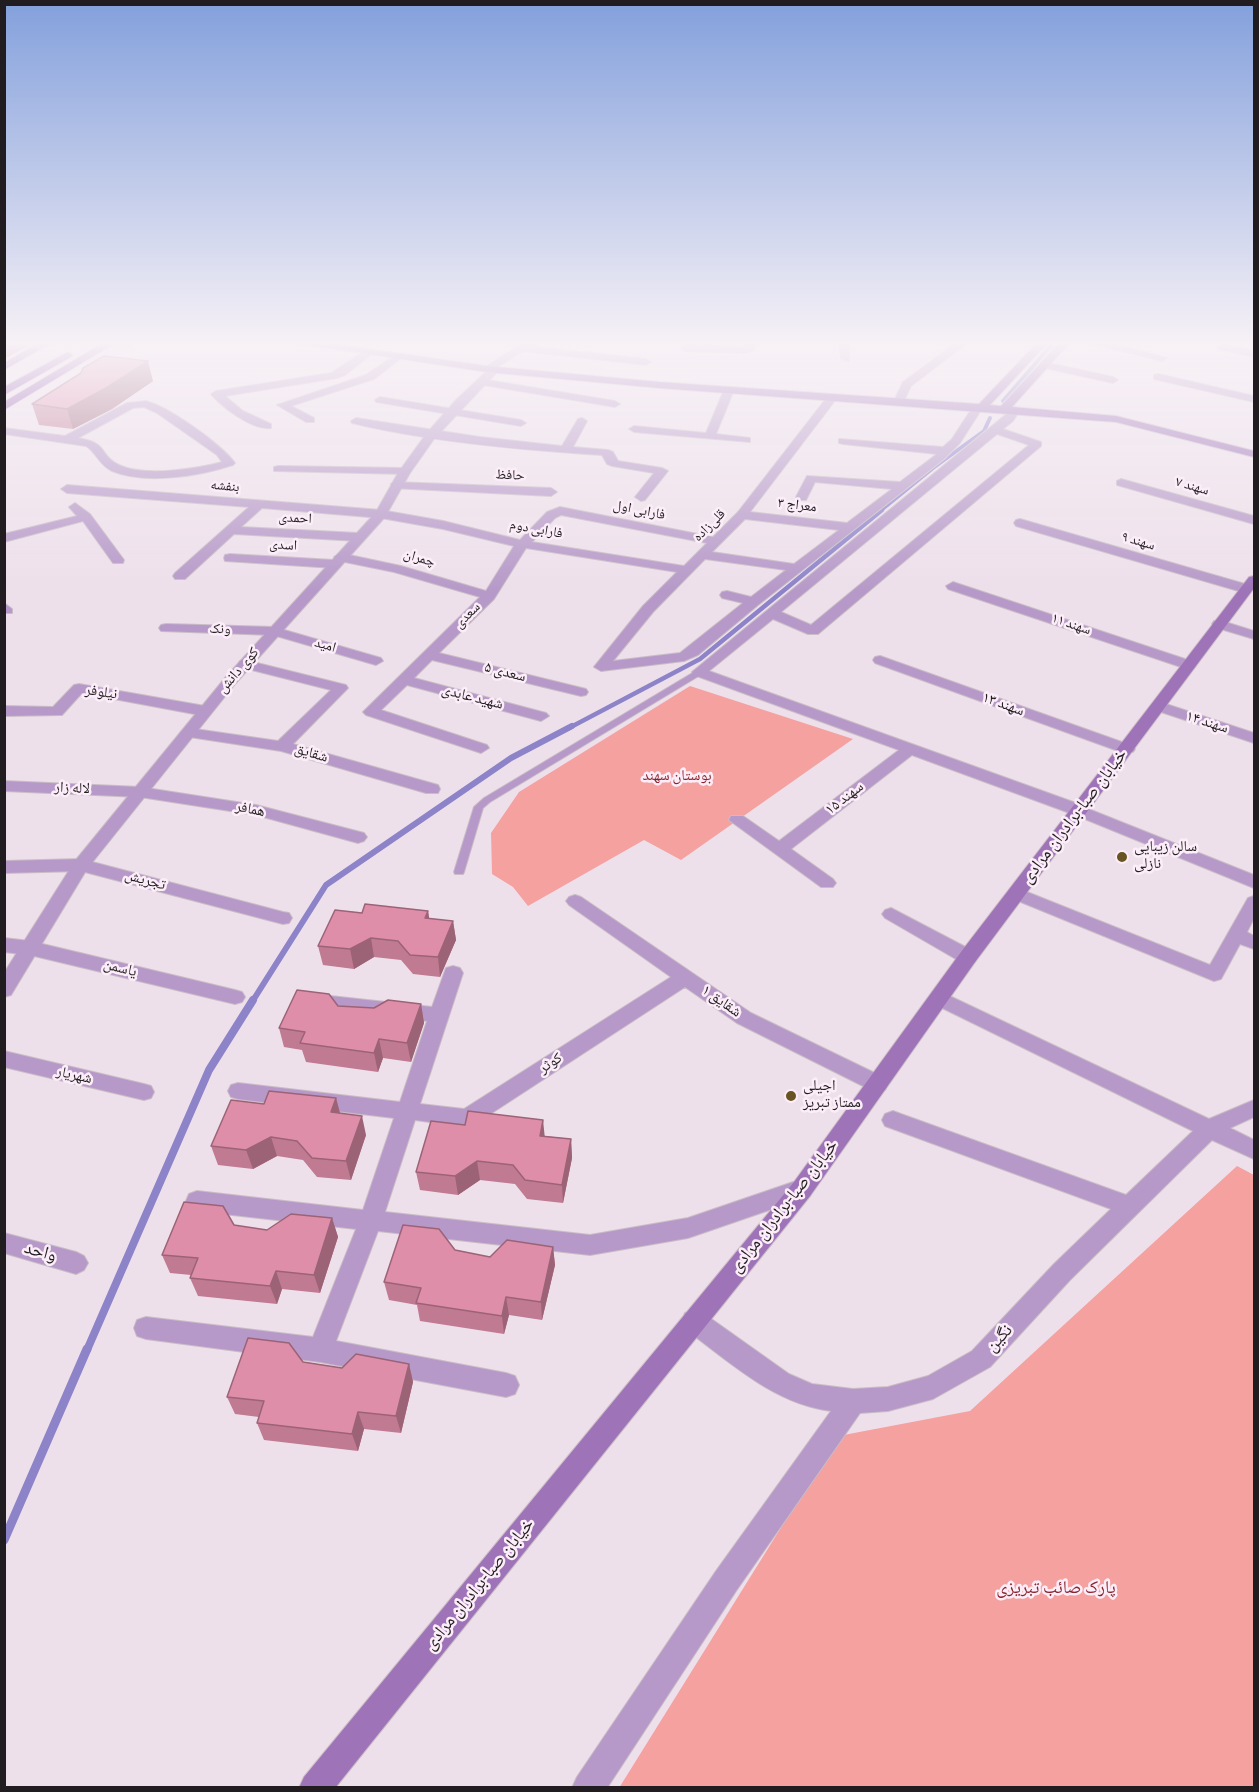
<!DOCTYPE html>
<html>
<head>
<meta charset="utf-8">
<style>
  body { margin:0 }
  #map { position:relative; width:1259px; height:1792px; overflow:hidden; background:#eee0eb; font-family:"Source Sans 3",sans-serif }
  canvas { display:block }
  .frame { position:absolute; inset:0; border:6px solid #211c20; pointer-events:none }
</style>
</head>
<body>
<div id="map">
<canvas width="1259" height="1792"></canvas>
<div class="frame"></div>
</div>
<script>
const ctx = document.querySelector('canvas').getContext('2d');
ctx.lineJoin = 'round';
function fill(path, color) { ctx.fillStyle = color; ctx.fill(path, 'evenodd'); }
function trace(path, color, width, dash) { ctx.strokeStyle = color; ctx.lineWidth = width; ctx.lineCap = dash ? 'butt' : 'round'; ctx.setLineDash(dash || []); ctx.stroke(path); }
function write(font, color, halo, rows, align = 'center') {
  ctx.font = font + ' "Source Sans 3","Noto Naskh Arabic",sans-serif'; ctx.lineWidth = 5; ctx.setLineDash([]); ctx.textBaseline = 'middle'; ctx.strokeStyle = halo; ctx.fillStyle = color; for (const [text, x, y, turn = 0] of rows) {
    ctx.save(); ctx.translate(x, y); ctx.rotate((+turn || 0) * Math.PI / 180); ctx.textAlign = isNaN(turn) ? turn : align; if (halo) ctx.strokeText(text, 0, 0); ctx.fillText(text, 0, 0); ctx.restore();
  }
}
fill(new Path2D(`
  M690 686 853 739 681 860 644 840 528 906 513 887 492 874 491 833 519 792Z
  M1237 1166 1254 1175V1787L619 1788 805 1489 833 1437 970 1411Z`), '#f4a1a0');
trace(new Path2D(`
  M1003 401 1056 340
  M880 511 933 468 984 431 990 418`), '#8c83c9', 4);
trace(new Path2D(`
  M569 728 700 659 882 510`), '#8c83c9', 4.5);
trace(new Path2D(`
  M252 1002 326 885 511 758 572 726`), '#8c83c9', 6);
trace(new Path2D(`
  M87 1350 209 1070 253 1000`), '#8c83c9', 8);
trace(new Path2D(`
  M4 1540 87 1349`), '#8c83c9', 9);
const service = new Path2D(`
  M4 603 12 609V613H6L4 611Z
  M699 669 703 672 702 674 490 802 483 808 464 872 463 874H455L454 872 474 807 484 798Z`);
const minor = new Path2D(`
  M745 340H755L754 350 746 353 686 351 681 348 686 345 745 347Z
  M839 340H849V361L841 359Z
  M960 340H971L911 386 903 403H895L894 401 903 382Z
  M1078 340H1097L1167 358 1162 361Z
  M532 341 537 344 534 347 646 359 651 362 646 365 523 351 491 371 482 369 518 346Z
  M1223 344 1254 351V357L1220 349 1218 347Z
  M365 351 373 353 345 375 337 378 225 396 243 411 271 424V428C253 431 222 407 211 394L216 391 331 373Z
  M395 355 403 357 374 379 291 406 314 418V422H306L277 405 366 375Z
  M1045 362 1113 377 1118 380 1113 383 1041 367V363Z
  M1158 374 1254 396V402L1154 379V375Z
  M481 379 615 401 620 404 615 407 477 384V380Z
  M729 387 734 390 716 434 750 438V442L634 432 629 429 634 426 706 433 724 390Z
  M832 395 837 398 750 512 847 523 892 489 815 482 806 500H798L796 497 807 476 900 482 937 454 843 444 839 443V439L943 447 952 439 974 405H982L983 407 960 443 944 459 758 605 698 655 684 661 601 671 594 667 643 606 677 572 526 548 494 599 439 653 586 689 588 692 586 695 581 696 432 660 414 678 546 713 549 716 541 721 407 685 381 710 487 745 489 748 481 753 366 715 363 712 480 597 394 572 335 560 334 557 340 553 401 566 486 591 514 546 443 529 381 518 262 508 241 527 358 533 364 537 358 541 234 534 185 579H175L173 576 175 573 249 507 67 493 61 489 67 485 381 510 443 521 520 540 547 512 560 507 713 537 738 512 828 396ZM561 515 707 543 684 566 532 542 555 518ZM745 519 839 530 794 564 712 552ZM705 559 786 570 751 597 727 591 722 592 720 595 722 598 743 603 680 653 613 661 653 612Z
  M380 397 521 420 526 423 521 426 376 402 375 400Z
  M146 401C169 407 221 444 235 463L233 465C200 476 146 485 112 471 99 465 97 453 86 446L4 434V428L65 436 127 403ZM144 407 157 413 217 455 222 462C196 469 144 477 119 465 98 455 110 443 78 438L133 408Z
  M1015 407 1020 410 1013 421 1003 429 1041 442V446L818 634H808L773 619 709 671 1087 807 1089 811 1087 815H1075L912 755 791 849 833 879 836 883 833 887H821L729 820 731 816H743L779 841 899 750 694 675 692 672ZM997 434 1029 445 811 625 781 612Z
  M356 418 480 437 562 446 578 419 582 418 587 421 573 447 608 450 613 452 618 461 662 468 668 471 645 500 641 501 635 497 654 473 612 466 607 464 602 455C522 450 430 442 352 423L351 421Z
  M278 466 404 468 410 471 404 474 274 471V467Z
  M1121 479 1254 516V524L1117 485V481Z
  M395 482 551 488 557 492 551 496 391 488V484Z
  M75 503 90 514 124 560 123 563H113L83 521 4 542V534L77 516 69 507Z
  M1020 519 1252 586 1254 589 1247 593 1242 592 1016 526 1014 523 1016 520Z
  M230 554 334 560 340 564 334 568 225 561 224 558 225 555Z
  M953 582 1194 662 1196 665 1194 668H1184L948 589 946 586Z
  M1219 620 1254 631V639L1214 627 1212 624 1214 621Z
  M166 624 274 627 381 658 383 661 376 665 273 635 161 631 159 628 161 625Z
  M880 656 1133 746 1135 749 1133 752H1121L875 663 873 660 875 657Z
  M245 660 346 685 348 688 293 744 438 785 440 789 438 793H426L281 751 183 736 180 733 183 730 188 728 278 741 331 690 240 667 238 664 240 661Z
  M79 684 205 706 213 711 205 716 82 693 62 715 4 716V706L53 707 74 685Z
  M1160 702 1254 733V743L1155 710 1152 707Z
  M4 781 140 787 256 805 364 833 367 837 364 841 358 843 256 815 140 797 4 791Z
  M81 859 283 912 289 913 292 918 289 923 283 924 81 871 4 873V861Z
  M1017 888 1210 965 1248 898 1254 896V918L1247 932 1254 936V949L1240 944 1221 979 1214 981 1011 898 1008 894 1011 890Z
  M575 895 581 897 751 1013 885 1078 888 1084 885 1090 878 1092 871 1090 737 1023 685 987 475 1124 467 1127 415 1120 385 1212 590 1235 688 1218 802 1179 810 1182 813 1189 810 1196 688 1238 590 1255 378 1231 336 1341 506 1373 515 1376 519 1385 515 1394 506 1397 320 1362 146 1339 137 1336 134 1328 137 1320 146 1317 313 1337 356 1229 197 1211 189 1208 186 1201 189 1194 197 1191 363 1210 394 1118 238 1099 231 1097 228 1091 231 1085 238 1083 400 1102 427 1021 312 1008 305 1006 302 1001 305 996 312 994 432 1007 446 968 453 966 460 968 463 973 420 1104 464 1109 671 977 569 905 566 901 569 897Z
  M891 908 975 952 977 957 975 962 968 964 961 962 885 918 882 914 885 910Z
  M4 938 30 941 235 990 242 992 245 997 242 1002 235 1004 30 955 4 952Z
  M939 991 1209 1119 1254 1100V1117L1230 1128 1254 1140V1159L1212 1140 1070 1280 990 1367 933 1399 888 1411 860 1413 736 1591 607 1788H572L577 1777 716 1571 831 1411C774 1404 730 1362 685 1329L682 1321 685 1313 694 1310 703 1313 789 1374 812 1384 853 1389 888 1387 928 1376 972 1351 1054 1264 1111 1209 885 1126 882 1120 885 1114 893 1111 901 1114 1126 1195 1193 1131 932 1003 929 998 932 993Z
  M4 1051 144 1084 151 1086 154 1092 151 1098 144 1100 4 1067Z
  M4 1233 76 1252 84 1256 88 1263 84 1270 76 1274 4 1253Z`);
const tertiary = new Path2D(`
  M490 368 499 370 434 439 410 473 385 517 235 684 87 869 11 995 4 997V973L75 861 225 678 376 512 398 473 426 434 456 400Z
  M1081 806 1254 875V888L1075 815 1073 811 1075 807Z`);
const secondary = new Path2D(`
  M276 340H304L487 366 659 382 979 404 1040 340H1050L990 405 1001 406 1062 340H1072L1012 407 1116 416 1254 451V457L1116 422 659 388 487 372Z
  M1254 576V588L975 962 810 1196 335 1788H299L304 1777 794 1182 961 952 1249 577Z`);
const trunk = new Path2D(`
  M44 340H56L4 370V363Z
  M108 340H120L4 410V402Z
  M68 352 73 355 71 357 4 395V387Z`);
trace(service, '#c9bdc6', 2);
trace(minor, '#c9bdc6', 2);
trace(tertiary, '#c9bdc6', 2);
trace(secondary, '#c9bdc6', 2);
trace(trunk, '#c9bdc6', 2);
trace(new Path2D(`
  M137 342 149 343
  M128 347 138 340`), '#9a9098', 2, [1.5, 1.5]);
fill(service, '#b699c8');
fill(minor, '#b699c8');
fill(tertiary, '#b699c8');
fill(secondary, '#9e73b8');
fill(trunk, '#8548a6');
fill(new Path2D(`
  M153 381 112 409 73 429 39 425 32 404Z
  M428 911 429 919 453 921 456 940 440 977 413 974 401 960 374 957 354 969 323 965 318 946 362 913Z
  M421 1004 424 1023 411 1062 383 1058 378 1072 306 1062 302 1050 284 1047 279 1028 338 1006 374 1008Z
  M336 1098 340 1113 366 1135 351 1180 317 1177 303 1160 277 1156 253 1169 218 1165 211 1146Z
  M545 1136 571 1139 572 1158 563 1203 527 1199 515 1184 480 1180 458 1195 420 1190 416 1172Z
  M332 1218 338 1237 320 1293 282 1289 277 1304 198 1296 190 1278 191 1275 170 1273 162 1255 234 1225 267 1230Z
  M553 1247 555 1265 542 1320 509 1315 504 1334 420 1321 417 1305 389 1300 384 1282 455 1250 490 1257Z
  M303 1362 342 1368 409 1364 413 1382 401 1433 364 1429 358 1451 264 1440 257 1423 259 1417 235 1414 227 1397Z`), '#c07a92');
fill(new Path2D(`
  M4 340H27L29 346 4 359Z
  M148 361 153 381 112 409 73 429 67 409Z
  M428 911 431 930 425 918Z
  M453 921 456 940 440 977 438 957Z
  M371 938 374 957 354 969 350 949Z
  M421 1004 424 1023 411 1062 407 1043Z
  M379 1039 383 1058 378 1072 374 1053Z
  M336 1098 341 1117 331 1112Z
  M362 1116 366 1135 351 1180 346 1161Z
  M543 1120 545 1139 540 1136Z
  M271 1137 277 1156 253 1169 246 1150Z
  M571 1139 572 1158 563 1203 562 1185Z
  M477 1161 480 1180 458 1195 455 1176Z
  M332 1218 338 1237 320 1293 314 1275Z
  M553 1247 555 1265 542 1320 541 1302Z
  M276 1271 282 1289 277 1304 270 1286Z
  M506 1297 509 1315 504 1334 502 1316Z
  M409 1364 413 1382 401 1433 396 1416Z
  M358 1412 364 1429 358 1451 352 1434Z`), '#9c6377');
const building = new Path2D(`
  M104 356 148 361 106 388 67 409 32 404 81 373 83 368Z
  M365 904 428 911 425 918 453 921 438 957 410 955 398 941 371 938 350 949 318 946 335 910 362 913Z
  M297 990 329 994 338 1006 374 1008 388 1000 421 1004 407 1043 379 1039 374 1053 300 1043 305 1032 279 1028Z
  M269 1091 336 1098 331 1112 362 1116 346 1161 312 1158 297 1141 271 1137 246 1150 211 1146 231 1100 264 1104Z
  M468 1111 543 1120 540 1136 571 1139 562 1185 525 1180 513 1165 477 1161 455 1176 416 1172 431 1121 465 1125Z
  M184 1202 223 1206 234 1225 267 1230 291 1214 332 1218 314 1275 276 1271 270 1286 190 1278 198 1258 162 1255Z
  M403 1225 439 1229 455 1250 490 1257 507 1240 553 1247 541 1302 506 1297 502 1316 416 1303 421 1288 384 1282Z
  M248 1338 289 1343 303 1362 342 1368 356 1354 409 1364 396 1416 358 1412 352 1434 257 1423 264 1401 227 1397Z`);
fill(building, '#df8eaa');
trace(building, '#9c6377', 1.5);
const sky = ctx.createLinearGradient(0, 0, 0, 591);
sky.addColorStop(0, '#83a0dc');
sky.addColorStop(0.58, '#f7f1f6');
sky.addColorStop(1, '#f7f1f600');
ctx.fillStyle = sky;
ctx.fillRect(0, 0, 1259, 591);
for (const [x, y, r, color] of [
  [1122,857,6,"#675422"],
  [791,1096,6,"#675422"]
]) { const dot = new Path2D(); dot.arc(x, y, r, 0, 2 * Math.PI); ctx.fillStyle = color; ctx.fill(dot); trace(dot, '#fceef8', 2); }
write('14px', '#211c20', '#fceef8', [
  ["حافظ",510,476,2],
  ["بنفشه",225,487,5],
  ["سهند ۷",1192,487,16],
  ["معراج ۳",797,506,7],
  ["فارابی اول",639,511,11],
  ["احمدی",295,519,3],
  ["قلی‌زاده",710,526,-45],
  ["فارابی دوم",536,530,10],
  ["سهند ۹",1138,542,16],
  ["اسدی",283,546,3],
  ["چمران",419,559,16],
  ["سعدی",468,616,-45],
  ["سهند ۱۱",1071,625,19],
  ["ونک",220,630,2],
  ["امید",325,646,16]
]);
write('15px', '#211c20', '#fceef8', [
  ["کوی دانش",239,671,-49],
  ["سعدی ۵",505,673,14],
  ["نیلوفر",101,693,8],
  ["شهید عابدی",472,698,14],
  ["سهند ۱۳",1003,705,20],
  ["سهند ۱۴",1207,723,18],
  ["شقایق",311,754,16],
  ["لاله زار",72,789,3],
  ["سهند ۱۵",845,799,-38],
  ["همافر",250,810,11],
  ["تجریش",145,881,15],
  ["یاسمن",120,969,14],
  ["شقایق ۱",721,1002,35],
  ["کوثر",551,1064,-33],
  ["شهریار",74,1076,13]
]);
write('15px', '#89242e', '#fceef8', [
  ["بوستان سهند",677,777]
]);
write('15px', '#211c20', '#fceef8', [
  ["سالن زیبایی",1134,848],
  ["نازلی",1134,865],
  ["اجیلی",803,1087],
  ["ممتاز تبریز",803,1104]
], 'left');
write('18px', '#211c20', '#fceef8', [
  ["خیابان صبا-برادران مرادی",1075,817,-53],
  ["خیابان صبا-برادران مرادی",785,1207,-52],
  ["واحد",40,1253,16],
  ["نگین",1000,1339,-47],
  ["خیابان صبا-برادران مرادی",480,1585,-51]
]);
write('18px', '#89242e', '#fceef8', [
  ["پارک صائب تبریزی",1056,1589]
]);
</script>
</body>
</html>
